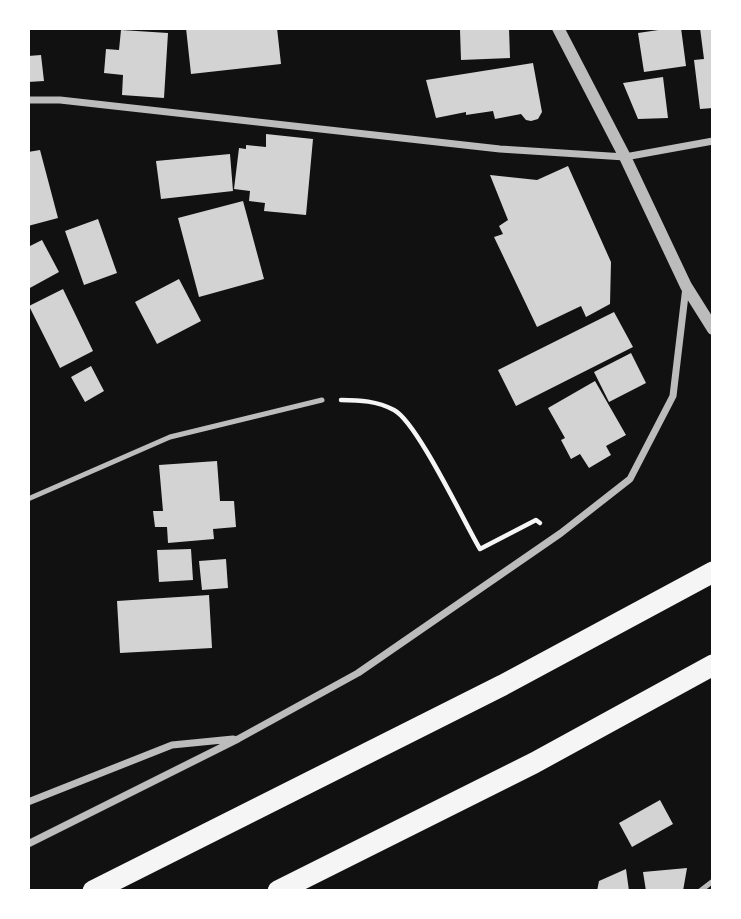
<!DOCTYPE html>
<html>
<head>
<meta charset="utf-8">
<style>
  body { margin:0 }
  #map { position:relative; width:741px; height:919px; overflow:hidden; background:#111; font-family:"Public Sans",sans-serif }
  canvas { display:block }
  .frame { position:absolute; inset:0; border:30px solid #fff; pointer-events:none }
</style>
</head>
<body>
<div id="map">
<canvas width="741" height="919"></canvas>
<div class="frame"></div>
</div>
<script>
const ctx = document.querySelector('canvas').getContext('2d');
ctx.lineJoin = 'round';
function fill(path, color) { ctx.fillStyle = color; ctx.fill(path, 'evenodd'); }
function trace(path, color, width, dash) { ctx.strokeStyle = color; ctx.lineWidth = width; ctx.lineCap = dash ? 'butt' : 'round'; ctx.setLineDash(dash || []); ctx.stroke(path); }
fill(new Path2D(`
  M186 28H277L281 64 191 74Z
  M509 28 510 58 461 60 460 30Z
  M672 28H681L686 66 644 72 638 33Z
  M700 28H713V108L700 109 694 60 704 59Z
  M121 30 168 33 164 98 122 95 123 75 104 73 106 49 119 50Z
  M41 55 44 81 28 82V56Z
  M533 63 542 112 538 119 531 121 526 120 521 114 495 119 493 111 466 115V112L436 118 426 80Z
  M663 77 668 118 638 119 623 83Z
  M266 134 313 139 306 215 264 211 265 203 249 201 250 191 234 189 239 148 246 149V145L266 147Z
  M40 150 58 218 28 226V152Z
  M230 154 233 191 161 199 156 161Z
  M568 166 611 262 610 304 586 317 581 306 537 327 494 237 503 234 499 226 508 220 490 175 537 180Z
  M243 201 264 279 199 297 178 218Z
  M98 219 117 273 84 285 65 231Z
  M42 240 59 272 28 289V247Z
  M179 279 201 321 157 344 135 302Z
  M63 289 93 351 60 368 29 306Z
  M614 312 633 347 516 406 498 370Z
  M631 353 646 383 609 402 594 372Z
  M91 366 104 391 85 402 71 377Z
  M595 381 626 435 606 446 611 455 589 468 580 454 571 459 561 440 565 438 548 408Z
  M217 461 220 501H234L236 527 213 529 214 539 168 543 167 527H155L153 511H163L159 465Z
  M191 549 193 580 159 582 157 550Z
  M226 559 228 588 202 590 199 561Z
  M209 595 212 648 120 653 117 601Z
  M660 800 673 824 632 847 619 823Z
  M687 868 683 891H646L643 872Z
  M626 869 629 891H597L599 881Z`), '#d3d3d3');
trace(new Path2D(`
  M341 400C360 400 377 401 394 410 417 422 464 522 480 549L536 520 540 523`), '#f5f5f5', 4.5);
trace(new Path2D(`
  M28 499 170 437 322 400
  M700 891 713 881`), '#bcbcbc', 5);
trace(new Path2D(`
  M28 100H60L500 149 625 157 713 141
  M28 802 172 745 233 739
  M28 844 238 739 358 673 561 533 630 479 673 396 686 287`), '#bcbcbc', 7);
trace(new Path2D(`
  M558 28 625 157 686 286 713 329`), '#bcbcbc', 12);
trace(new Path2D(`
  M93 891 503 685 713 572
  M278 891 534 763 713 665`), '#f5f5f5', 21);
</script>
</body>
</html>
